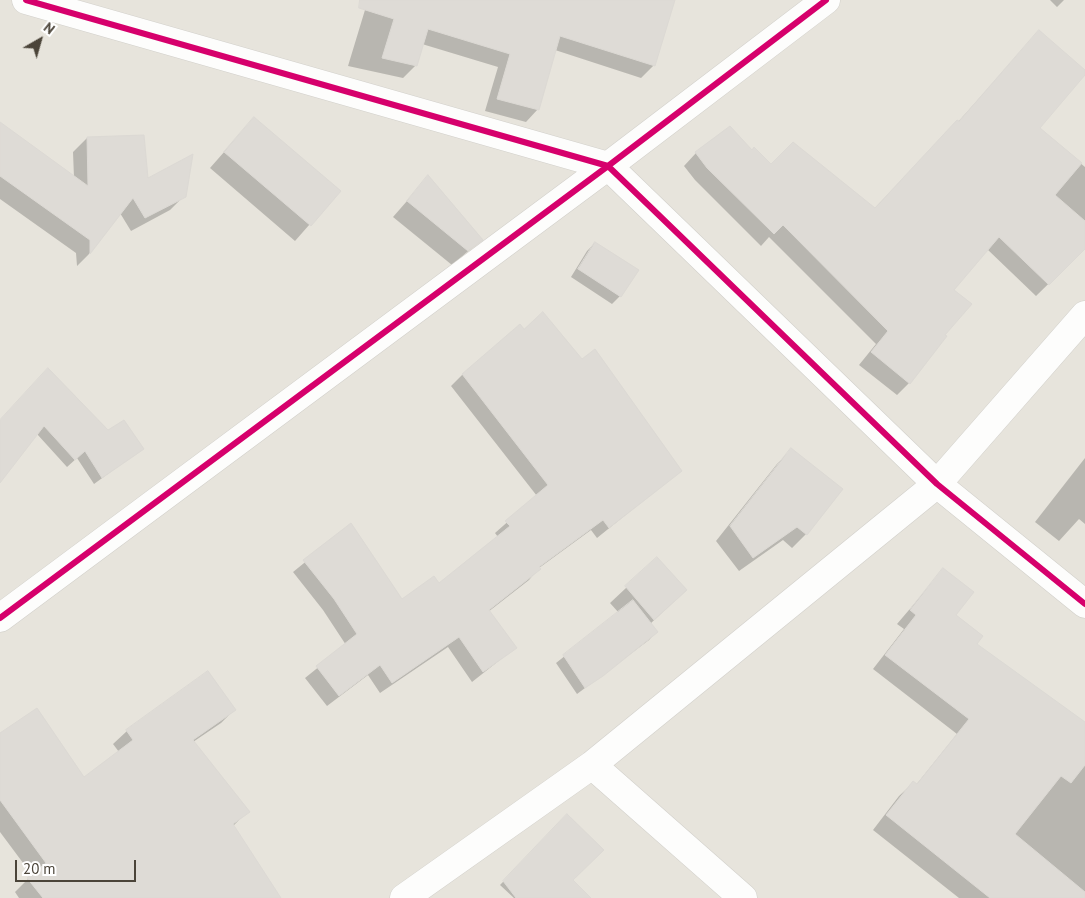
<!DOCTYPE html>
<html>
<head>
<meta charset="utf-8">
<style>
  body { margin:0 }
  #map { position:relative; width:1085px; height:898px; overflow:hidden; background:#f4f2ee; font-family:"PT Sans",sans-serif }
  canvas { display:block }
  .north { position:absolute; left:15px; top:15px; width:50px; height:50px; -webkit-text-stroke:4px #fff; paint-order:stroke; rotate:38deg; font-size:14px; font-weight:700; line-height:20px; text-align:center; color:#4b4439 }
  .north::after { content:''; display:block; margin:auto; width:18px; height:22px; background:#4b4439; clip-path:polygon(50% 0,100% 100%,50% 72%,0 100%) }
  .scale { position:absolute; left:15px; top:860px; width:121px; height:22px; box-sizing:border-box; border:2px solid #4b4439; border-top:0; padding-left:6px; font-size:15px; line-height:18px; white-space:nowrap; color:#4b4439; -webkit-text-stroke:4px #fff; paint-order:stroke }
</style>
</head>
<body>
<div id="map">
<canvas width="1085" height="898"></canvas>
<div class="north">N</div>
<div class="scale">20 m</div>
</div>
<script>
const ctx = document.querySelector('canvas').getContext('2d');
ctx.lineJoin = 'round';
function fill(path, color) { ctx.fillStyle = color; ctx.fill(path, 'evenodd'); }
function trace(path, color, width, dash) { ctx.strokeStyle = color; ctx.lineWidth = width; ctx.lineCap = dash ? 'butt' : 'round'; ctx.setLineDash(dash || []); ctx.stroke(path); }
fill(new Path2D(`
  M0 0H1085V898H0Z`), '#e7e4dc');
fill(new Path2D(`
  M368 0H367H674L654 65 641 78 555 50 538 109 526 122 485 111 498 67 422 44 416 65 403 78 348 66Z
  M1050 0H1064L1057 7Z
  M1027 45 1085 71 1038 128 1085 167V248L1036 296 987 249 952 290 909 383 897 395 859 365 876 344 769 237 761 246 695 180 684 166 696 153 751 152 771 166 874 209 958 122Z
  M254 118 339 191 295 241 210 168Z
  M87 138 147 180 184 196 170 210 131 231 120 213 89 254 77 266 76 253 0 199V160L74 178 73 152Z
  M428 177 481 240 452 265 393 217Z
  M595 243 620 296 612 304 571 277 587 251Z
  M523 330 582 361 680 471 597 538 591 530 539 568 529 580 488 612 515 648 472 682 448 647 380 693 368 675 327 706 305 678 346 645 323 610 293 572 351 525 401 600 439 585 498 537 495 533 537 496 451 386 463 374Z
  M0 421 108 432 142 449 94 484 77 458 67 467 37 434 0 481Z
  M791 450 806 534 792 548 783 540 739 571 716 541 777 464Z
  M1085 458V524L1079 519 1059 541 1035 522Z
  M657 559 686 590 650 624 656 632 649 640 577 694 556 663 619 613 610 603Z
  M943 570 954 615 975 644 1085 725V898H959L873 830 899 796 913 783 916 785 957 734 873 669 904 629 897 624Z
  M208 673 234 710 221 723 193 742 248 811 233 826 215 898H19L15 892 32 875 0 832V734L83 779 119 752 113 744 127 731Z
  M555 829 571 880 589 898H514L500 885Z`), '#0003');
const building = new Path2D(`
  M360 0H675L655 66 560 36 539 110 497 99 510 54 428 29 417 66 382 58 394 19 359 8Z
  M1039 30 1085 70V75L1040 128 1082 163 1055 195 1085 221V249L1049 285 999 237 954 290 972 304 945 335 947 336 910 384 871 352 888 331 783 225 774 234 707 168 695 152 730 126 752 150 754 147 771 164 793 142 875 208 957 120 959 121Z
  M254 117 341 191 311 226 224 152Z
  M0 122 88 186 87 137 144 135 148 178 193 154 186 197 145 218 133 198 90 254V240L0 176Z
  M428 175 483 240 468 251 407 201Z
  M595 242 639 270 621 297 578 269Z
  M543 312 582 359 595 349 682 471 609 528 603 520 539 567 541 569 489 610 517 648 483 672 459 637 392 683 380 665 339 696 316 666 357 634 334 599 303 560 351 523 402 599 434 576 439 583 510 526 505 521 548 485 462 374 520 324 524 329Z
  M48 368 108 430 124 420 144 449 102 478 85 451 75 460 44 426 0 483V420Z
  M791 448 843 489 807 535 797 527 753 558 730 526Z
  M657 557 687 590 654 620 625 586Z
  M943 568 974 592 956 615 983 636 977 644 1085 722V765L1071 783 1061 776 1015 834 1085 892V898H990L886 815 913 781 917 784 969 719 885 655 916 615 910 610Z
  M633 600 658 632 603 676 585 688 563 655Z
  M208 671 236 710 193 740 250 812 233 824 281 898H43L27 878 46 863 0 800V733L37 708 84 777 133 740 126 730Z
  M567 814 604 850 573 880 591 898H516L503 881Z`);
fill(building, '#dedbd6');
trace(building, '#dcd9d4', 1);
const minor = new Path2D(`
  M26 0 608 166 937 484 1085 604
  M0 618 608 166 826 0
  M592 765 743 898
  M404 898 592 765 937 484 1085 315`);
trace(minor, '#d2d0cb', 29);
trace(minor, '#fdfdfc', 28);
trace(new Path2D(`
  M26 0 608 166 937 484 1085 604
  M0 618 608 166 826 0`), '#d6006c', 6);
</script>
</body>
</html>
